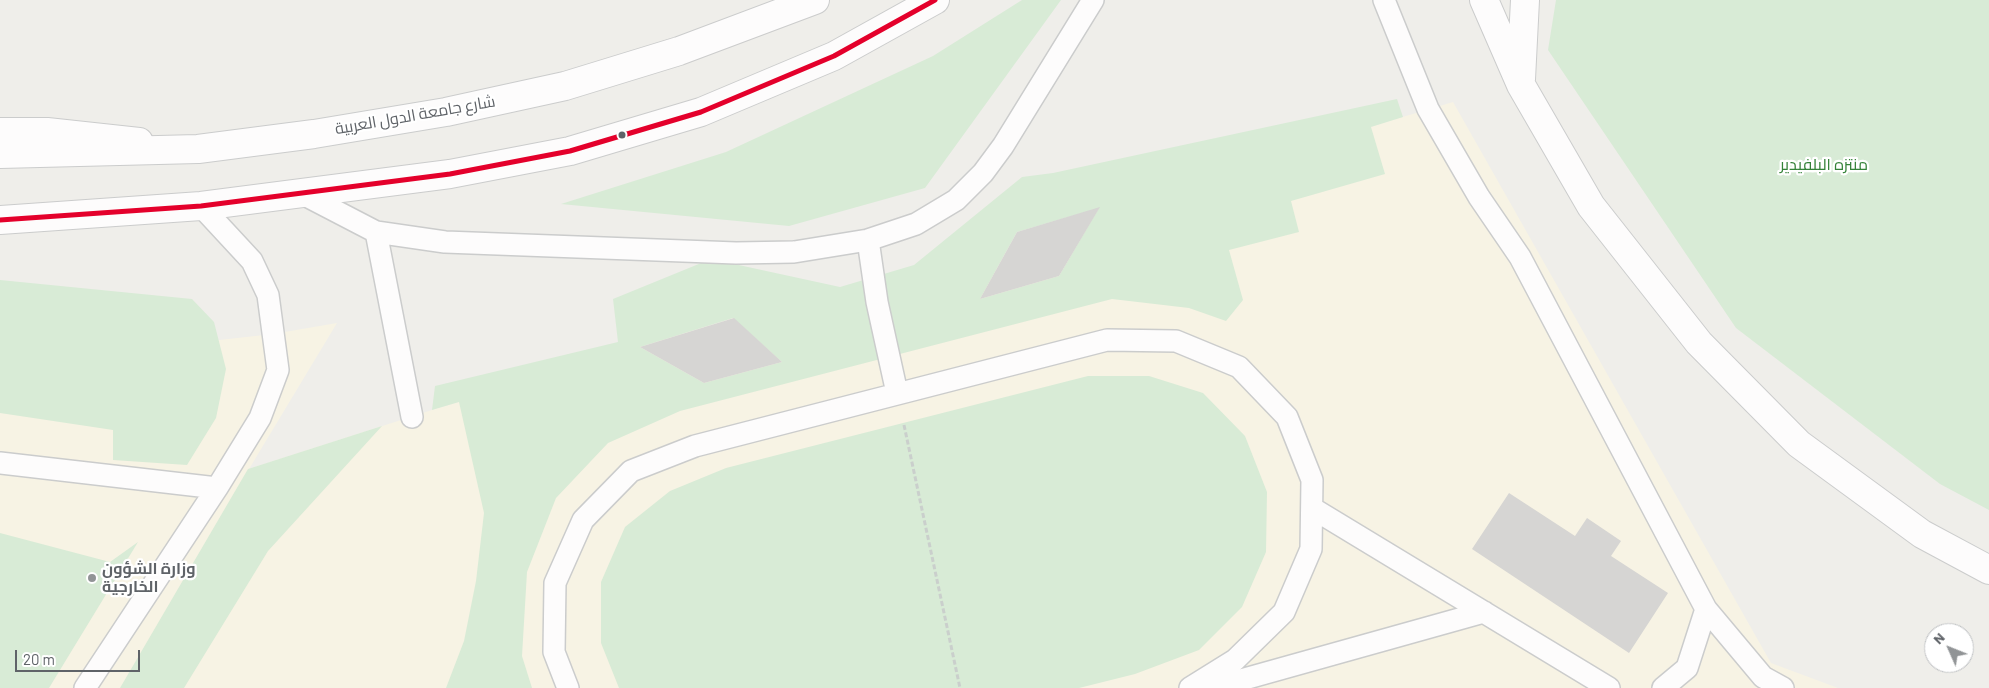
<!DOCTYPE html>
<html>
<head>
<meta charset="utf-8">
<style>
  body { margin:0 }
  #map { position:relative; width:1989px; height:688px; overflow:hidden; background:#efeeea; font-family:Barlow,sans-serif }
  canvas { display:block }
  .north { position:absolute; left:1924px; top:623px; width:50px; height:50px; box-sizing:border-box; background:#fff; border:1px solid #bfc1c3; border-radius:50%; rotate:314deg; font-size:14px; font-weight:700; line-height:20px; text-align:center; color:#5f6368 }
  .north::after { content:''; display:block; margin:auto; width:18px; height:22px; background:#919496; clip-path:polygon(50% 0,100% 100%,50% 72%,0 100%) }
  .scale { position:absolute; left:15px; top:650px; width:125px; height:22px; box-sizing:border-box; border:2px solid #5f6368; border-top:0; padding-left:6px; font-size:15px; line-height:18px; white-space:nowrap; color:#5f6368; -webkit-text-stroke:4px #fff; paint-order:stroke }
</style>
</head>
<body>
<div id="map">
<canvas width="1989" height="688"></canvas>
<div class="north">N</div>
<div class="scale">20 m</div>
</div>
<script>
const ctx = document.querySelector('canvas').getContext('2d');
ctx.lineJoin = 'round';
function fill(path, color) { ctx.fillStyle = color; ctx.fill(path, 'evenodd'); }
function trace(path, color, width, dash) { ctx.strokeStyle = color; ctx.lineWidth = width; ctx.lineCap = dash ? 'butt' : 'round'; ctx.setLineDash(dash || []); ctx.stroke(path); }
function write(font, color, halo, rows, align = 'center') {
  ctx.font = font + ' Barlow,Cairo,sans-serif'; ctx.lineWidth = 4.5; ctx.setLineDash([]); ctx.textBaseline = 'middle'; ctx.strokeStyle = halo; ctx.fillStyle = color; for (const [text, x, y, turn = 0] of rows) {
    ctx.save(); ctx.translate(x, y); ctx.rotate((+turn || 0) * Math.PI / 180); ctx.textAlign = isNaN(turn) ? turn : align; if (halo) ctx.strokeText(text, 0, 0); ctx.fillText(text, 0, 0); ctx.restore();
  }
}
fill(new Path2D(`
  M1453 102 1771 663 1838 688H0V339L219 340 273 334 337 323 249 469 432 410 734 318 996 269 1017 232Z`), '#f7f3e4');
fill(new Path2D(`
  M1022 0H1061L925 188 789 226 561 204 726 152 933 56Z
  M1556 0H1989V510L1940 484 1736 328 1548 50Z
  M1397 99 1403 117 1371 127 1385 174 1291 201 1299 232 1229 250 1243 300 1226 321 1189 308 1112 299 680 411 608 443 556 498 527 572 522 656 532 688H446L464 641 476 581 484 513 459 402 432 410 435 386 618 342 613 299 711 259 840 287 914 265 1022 177 1053 173ZM1099 208 1059 276 980 299 1017 232ZM733 318 782 362 704 383 640 347Z
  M0 280 192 299 214 322 226 369 216 418 187 465 113 460V430L0 413Z
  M1088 376H1149L1203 393 1245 436 1267 492 1266 552 1242 607 1199 650 1135 674 1079 688H619L601 643V582L625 527 670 491 726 468Z
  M382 426 268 551 184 688H120L248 469Z
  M0 533 110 562 138 542 49 688H0Z`), '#d8ebd6');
fill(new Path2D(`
  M1100 207 1059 276 980 299 1017 232Z
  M734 318 782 362 704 383 640 347Z
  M1509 493 1575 536 1587 518 1621 541 1611 556 1668 593 1629 653 1472 549Z`), '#d6d5d3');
const service = new Path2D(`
  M1384 0 1428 109 1479 197 1520 257 1706 609 1763 677 1783 688
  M299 192 376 232 445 242 736 253 794 252 868 240 916 224 956 200 983 173 1003 146 1093 0
  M376 232 412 417
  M868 240 877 302 897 393
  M0 463 217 488
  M1312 508 1609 688
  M85 688 217 488 260 418 278 370 268 295 252 261 201 206
  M568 688 554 652 555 583 583 520 631 471 695 446 1107 340 1176 341 1239 367 1287 417 1312 480 1311 549 1284 612 1235 660 1190 688
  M1212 688 1484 612
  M1663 688 1687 668 1706 609`);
const minor = new Path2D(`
  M1484 0 1521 85 1591 206 1699 343 1799 444 1922 534 1989 570
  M1521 79 1525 0
  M0 132H47L139 142`);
const tertiary = new Path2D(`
  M0 154 198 149 314 134 446 112 565 86 679 51 815 0
  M0 220 201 206 450 174 570 151 701 112 834 56 935 0`);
trace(service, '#cbcccc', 24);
trace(minor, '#cbcccc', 30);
trace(tertiary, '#cbcccc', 30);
trace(new Path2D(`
  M904 425 960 688`), '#cacfcc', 3, [5, 2.5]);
trace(service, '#fdfcfc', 21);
trace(minor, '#fdfcfc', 28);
trace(tertiary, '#fdfcfc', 28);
trace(new Path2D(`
  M0 220 201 206 450 174 570 151 701 112 834 56 935 0`), '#e4002b', 5);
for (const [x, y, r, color] of [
  [622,135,4.5,"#5f6368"],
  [92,578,5,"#919496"]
]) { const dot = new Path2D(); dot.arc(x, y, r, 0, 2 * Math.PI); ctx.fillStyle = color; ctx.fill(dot); trace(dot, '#fff', 2); }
write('16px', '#5f6368', '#fff', [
  ["شارع جامعة الدول العربية",415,115,-10]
]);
write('16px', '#348238', '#fff', [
  ["منتزه البلفيدير",1824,165]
]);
write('bold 16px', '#5f6368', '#fff', [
  ["وزارة الشؤون",102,569],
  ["الخارجية",102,587]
], 'left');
</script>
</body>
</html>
